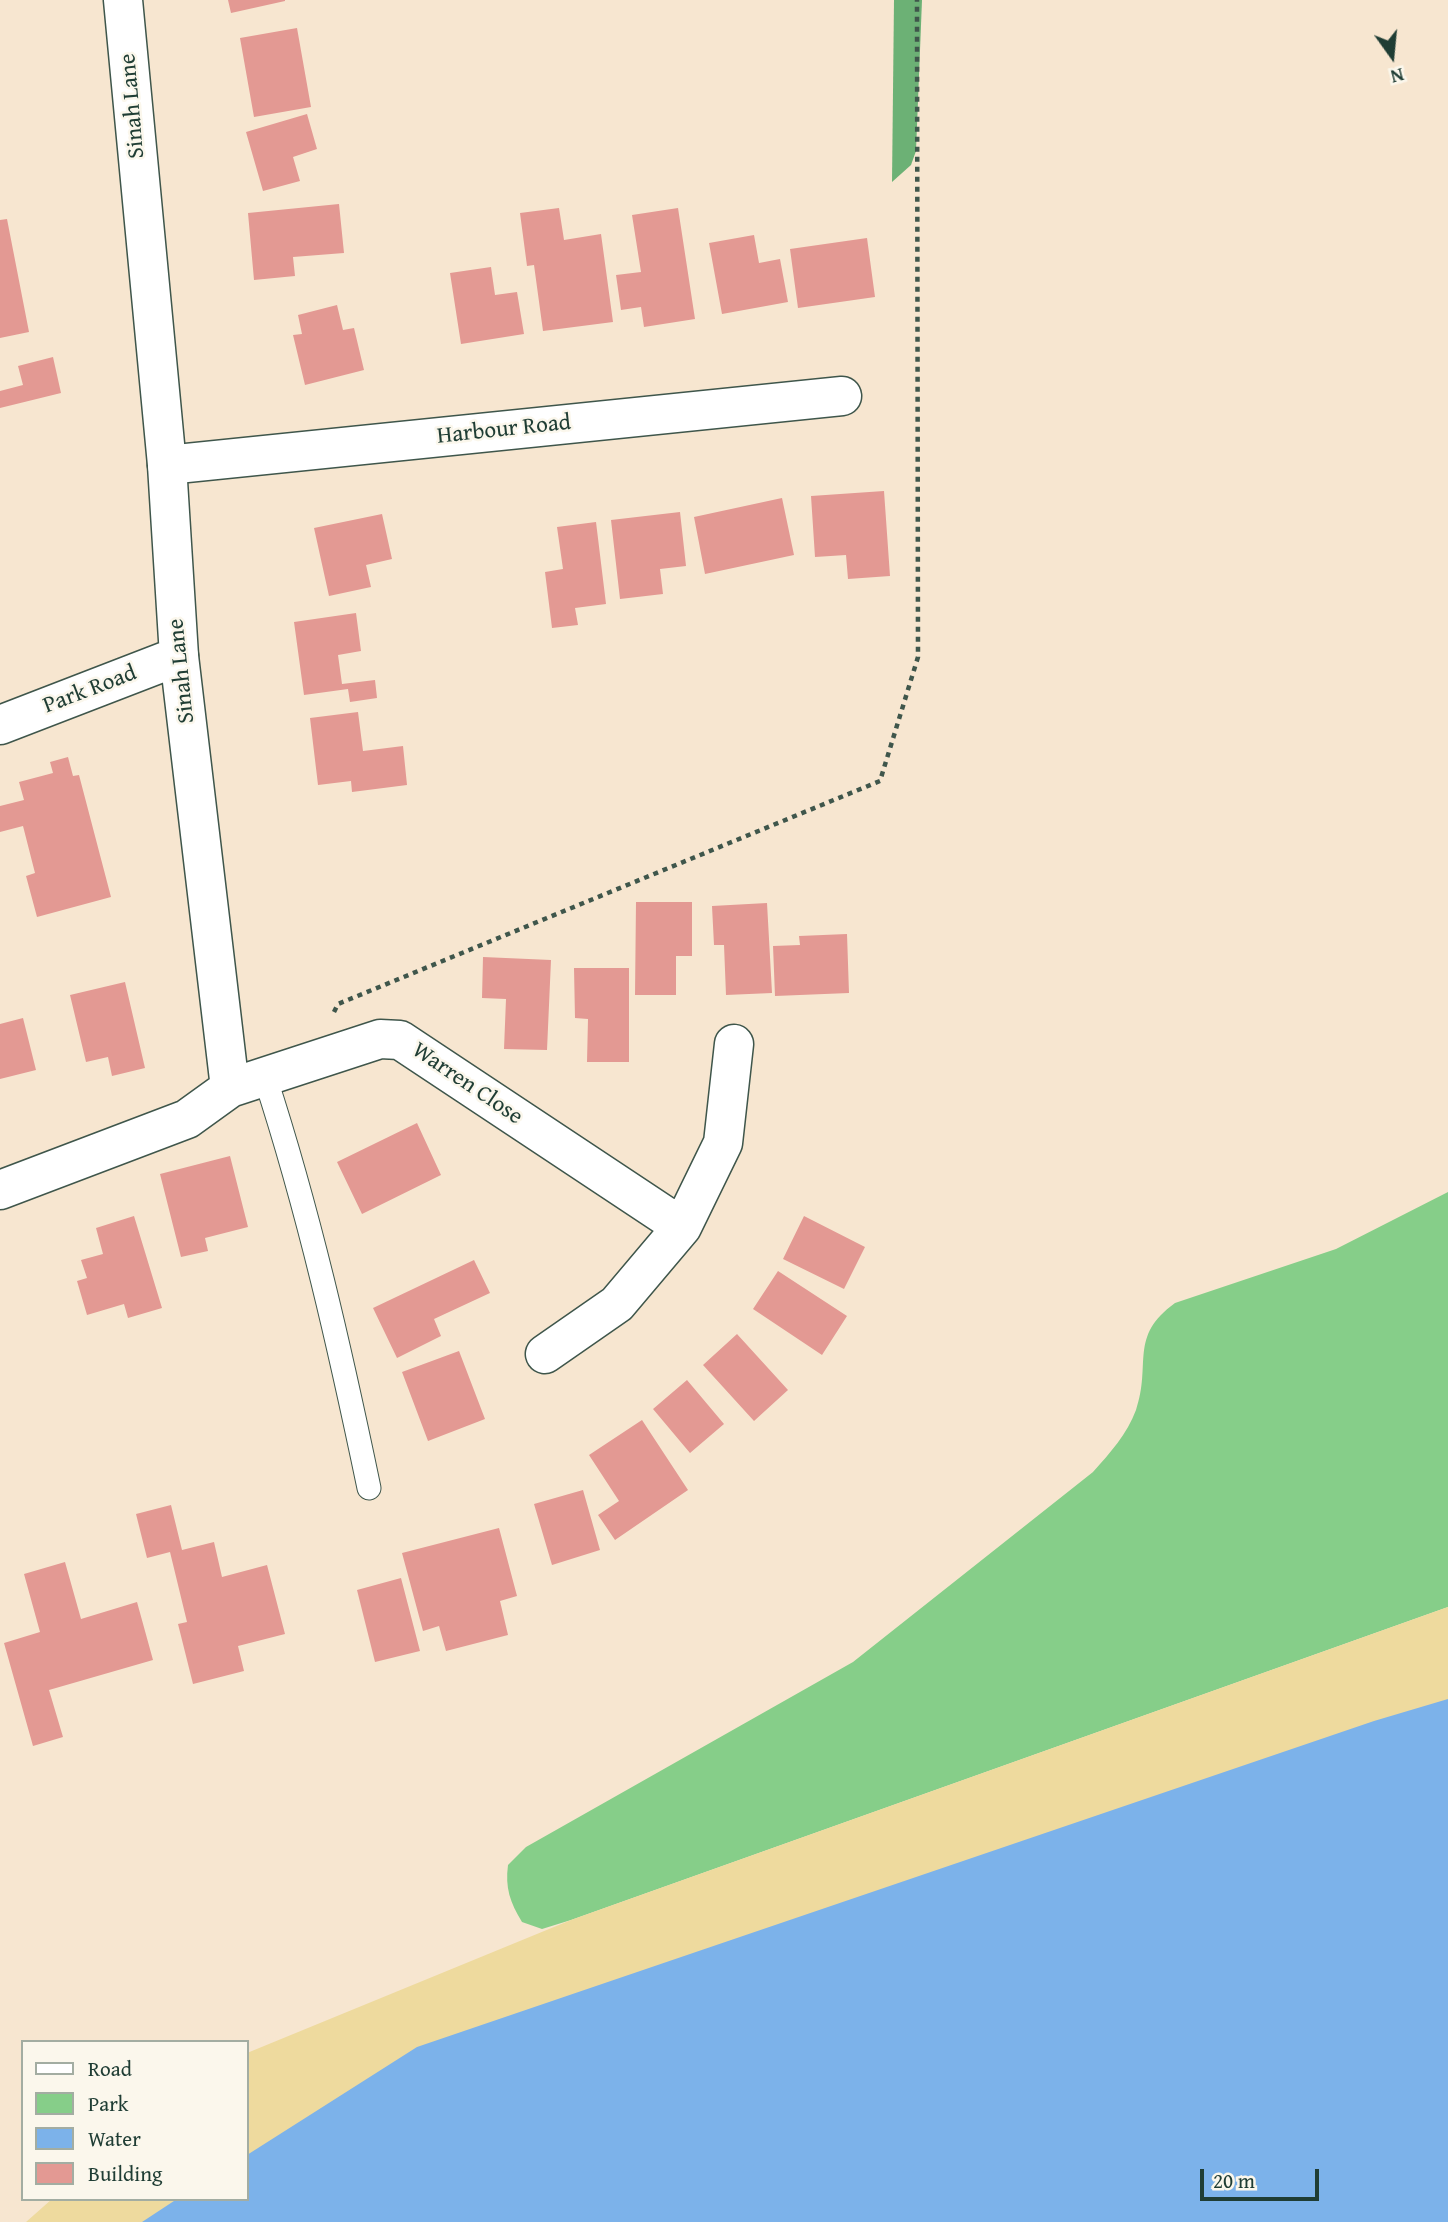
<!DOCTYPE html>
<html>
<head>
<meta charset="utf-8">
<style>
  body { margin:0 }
  #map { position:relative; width:1448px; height:2222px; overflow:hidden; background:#f7e6d0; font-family:"Gentium Book Plus",serif }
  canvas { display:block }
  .legend { position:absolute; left:21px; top:2040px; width:228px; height:161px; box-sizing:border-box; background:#fbf7ec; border:2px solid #a3ada2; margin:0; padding:9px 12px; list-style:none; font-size:21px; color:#1f3d34 }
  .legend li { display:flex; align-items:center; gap:14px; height:35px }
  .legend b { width:35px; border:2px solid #a3ada2 }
  .north { position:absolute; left:1357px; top:21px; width:70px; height:70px; -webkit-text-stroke:5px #fbf7ec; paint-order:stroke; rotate:165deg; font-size:19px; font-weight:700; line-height:28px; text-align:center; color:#1f3d34 }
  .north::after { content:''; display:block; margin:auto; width:24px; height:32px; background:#1f3d34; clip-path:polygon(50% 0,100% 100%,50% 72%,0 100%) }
  .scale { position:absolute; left:1200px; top:2169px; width:119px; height:32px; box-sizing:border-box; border:4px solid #1f3d34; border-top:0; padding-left:9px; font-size:21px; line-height:24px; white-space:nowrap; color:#1f3d34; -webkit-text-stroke:5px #fbf7ec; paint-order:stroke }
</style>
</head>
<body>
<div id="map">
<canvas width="1448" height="2222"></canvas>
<ul class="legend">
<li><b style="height:9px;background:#fff"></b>Road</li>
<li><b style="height:19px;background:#86ce89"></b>Park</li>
<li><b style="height:19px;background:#7cb2ea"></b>Water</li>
<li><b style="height:19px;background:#e39993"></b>Building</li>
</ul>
<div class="north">N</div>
<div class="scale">20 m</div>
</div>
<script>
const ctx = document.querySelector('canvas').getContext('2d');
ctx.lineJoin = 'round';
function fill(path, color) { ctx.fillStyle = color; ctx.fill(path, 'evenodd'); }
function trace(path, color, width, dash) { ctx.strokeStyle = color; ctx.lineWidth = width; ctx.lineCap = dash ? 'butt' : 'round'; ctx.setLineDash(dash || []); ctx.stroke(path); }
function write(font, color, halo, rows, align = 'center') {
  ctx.font = font + ' "Gentium Book Plus",serif'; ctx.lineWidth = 5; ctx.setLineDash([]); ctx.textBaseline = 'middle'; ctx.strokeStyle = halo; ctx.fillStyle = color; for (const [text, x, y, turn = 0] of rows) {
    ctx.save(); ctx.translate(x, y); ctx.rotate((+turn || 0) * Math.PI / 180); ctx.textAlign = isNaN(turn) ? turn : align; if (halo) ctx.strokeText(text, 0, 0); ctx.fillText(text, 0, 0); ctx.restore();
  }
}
fill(new Path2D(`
  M1448 1192V1607L571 1920 542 1929 522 1922C510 1902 505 1888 508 1865L526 1847 853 1662 1093 1472C1110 1453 1127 1434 1136 1410 1152 1364 1128 1337 1175 1303L1336 1249Z`), '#86ce89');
fill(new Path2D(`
  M894 0H922L916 151 911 165 892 182Z`), '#6cb175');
fill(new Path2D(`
  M1448 1607V2015L1013 2222H26L52 2199H247V2053L571 1920Z`), '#eeda9e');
fill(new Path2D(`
  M1448 1699V2222H142L177 2199H247V2155L417 2047 1374 1721Z`), '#7cb2ea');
fill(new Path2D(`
  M228 0H285V1L231 13Z
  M297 28 311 107 254 117 240 38Z
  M307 114 317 149 293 157 300 181 263 191 246 132Z
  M339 204 344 253 293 257 295 276 254 280 248 213Z
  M559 208 564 240 601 234 613 322 543 331 534 265 527 266 520 213Z
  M678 208 695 319 644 327 641 307 621 310 616 275 641 272 632 215Z
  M7 219 29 332 0 338V220Z
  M754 235 759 263 780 259 788 302 722 314 709 243Z
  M867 238 875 297 798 308 790 249Z
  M491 267 495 295 517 292 524 334 461 344 450 273Z
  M337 305 343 330 354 328 364 370 305 385 293 335 302 334 298 315Z
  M53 357 61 393 0 408V391L23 385 18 366Z
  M884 491 890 576 848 579 846 555 815 557 811 496Z
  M782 498 794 555 705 574 694 517Z
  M680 512 686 566 660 569 663 594 620 599 611 520Z
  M382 514 392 559 366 565 371 587 329 596 314 528Z
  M596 522 606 604 575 608 578 625 552 628 545 572 563 569 557 527Z
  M356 613 361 651 338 655 342 684 375 680 377 698 350 702 348 689 304 695 294 622Z
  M358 712 363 751 403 746 407 785 352 792 351 781 318 785 310 718Z
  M68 757 73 776 79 775 111 897 37 917 26 876 35 873 23 826 0 832V806L24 800 19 782 53 773 50 762Z
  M636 902H692V956H676V995H635Z
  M767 903 772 993 726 995 724 945H714L712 906Z
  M847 934 849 993 775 996 773 946 800 945 799 936Z
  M483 957 551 960 547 1050 504 1049 506 999 482 998Z
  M574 968H629V1062H587L588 1019 575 1018Z
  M125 982 145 1068 112 1076 108 1057 86 1062 70 995Z
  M23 1018 36 1070 0 1079V1024Z
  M417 1123 441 1175 362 1214 337 1162Z
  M230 1156 248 1227 205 1238 208 1251 181 1257 160 1174Z
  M134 1216 162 1308 128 1318 124 1304 87 1315 77 1281 87 1278 81 1260 103 1254 96 1228Z
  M804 1216 865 1247 844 1289 783 1259Z
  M474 1260 490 1293 434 1319 441 1336 397 1358 373 1308Z
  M778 1271 847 1316 822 1355 753 1309Z
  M737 1334 788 1390 754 1421 703 1365Z
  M459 1351 485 1419 428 1441 402 1372Z
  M687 1380 724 1424 690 1453 653 1409Z
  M642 1420 688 1490 615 1540 598 1515 619 1501 589 1455Z
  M583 1490 600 1550 552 1565 534 1504Z
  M171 1505 182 1550 214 1542 222 1577 267 1565 285 1634 238 1646 244 1671 193 1684 178 1624 187 1622 170 1552 147 1558 136 1514Z
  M499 1528 517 1596 500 1601 508 1635 446 1651 439 1626 423 1631 402 1553Z
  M65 1562 81 1619 137 1602 153 1660 49 1690 63 1737 33 1746 4 1643 40 1632 24 1574Z
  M401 1578 420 1651 375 1662 357 1590Z`), '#e39993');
const service = new Path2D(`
  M265 1077C309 1212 340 1349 369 1488`);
const minor = new Path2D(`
  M167 465 842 396
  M179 656 230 1088
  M0 1190 187 1119 230 1088 380 1039 400 1040 682 1227
  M545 1354 617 1304 682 1227 723 1143 734 1044`);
const tertiary = new Path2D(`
  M0 725 179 656 167 465 123 0`);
trace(service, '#3f564b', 25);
trace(minor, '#3f564b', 41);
trace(tertiary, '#3f564b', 41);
trace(new Path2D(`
  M334 1012 338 1004 880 781 918 657 917 0`), '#3f564b', 4.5, [5, 5]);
trace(service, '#fff', 23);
trace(minor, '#fff', 38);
trace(tertiary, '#fff', 38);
write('23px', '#1f3d34', '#fbf7ec', [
  ["Sinah Lane",133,106,-95],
  ["Harbour Road",504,430,-6],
  ["Sinah Lane",182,671,-96],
  ["Park Road",90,690,-21],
  ["Warren Close",467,1084,34]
]);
</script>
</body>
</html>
